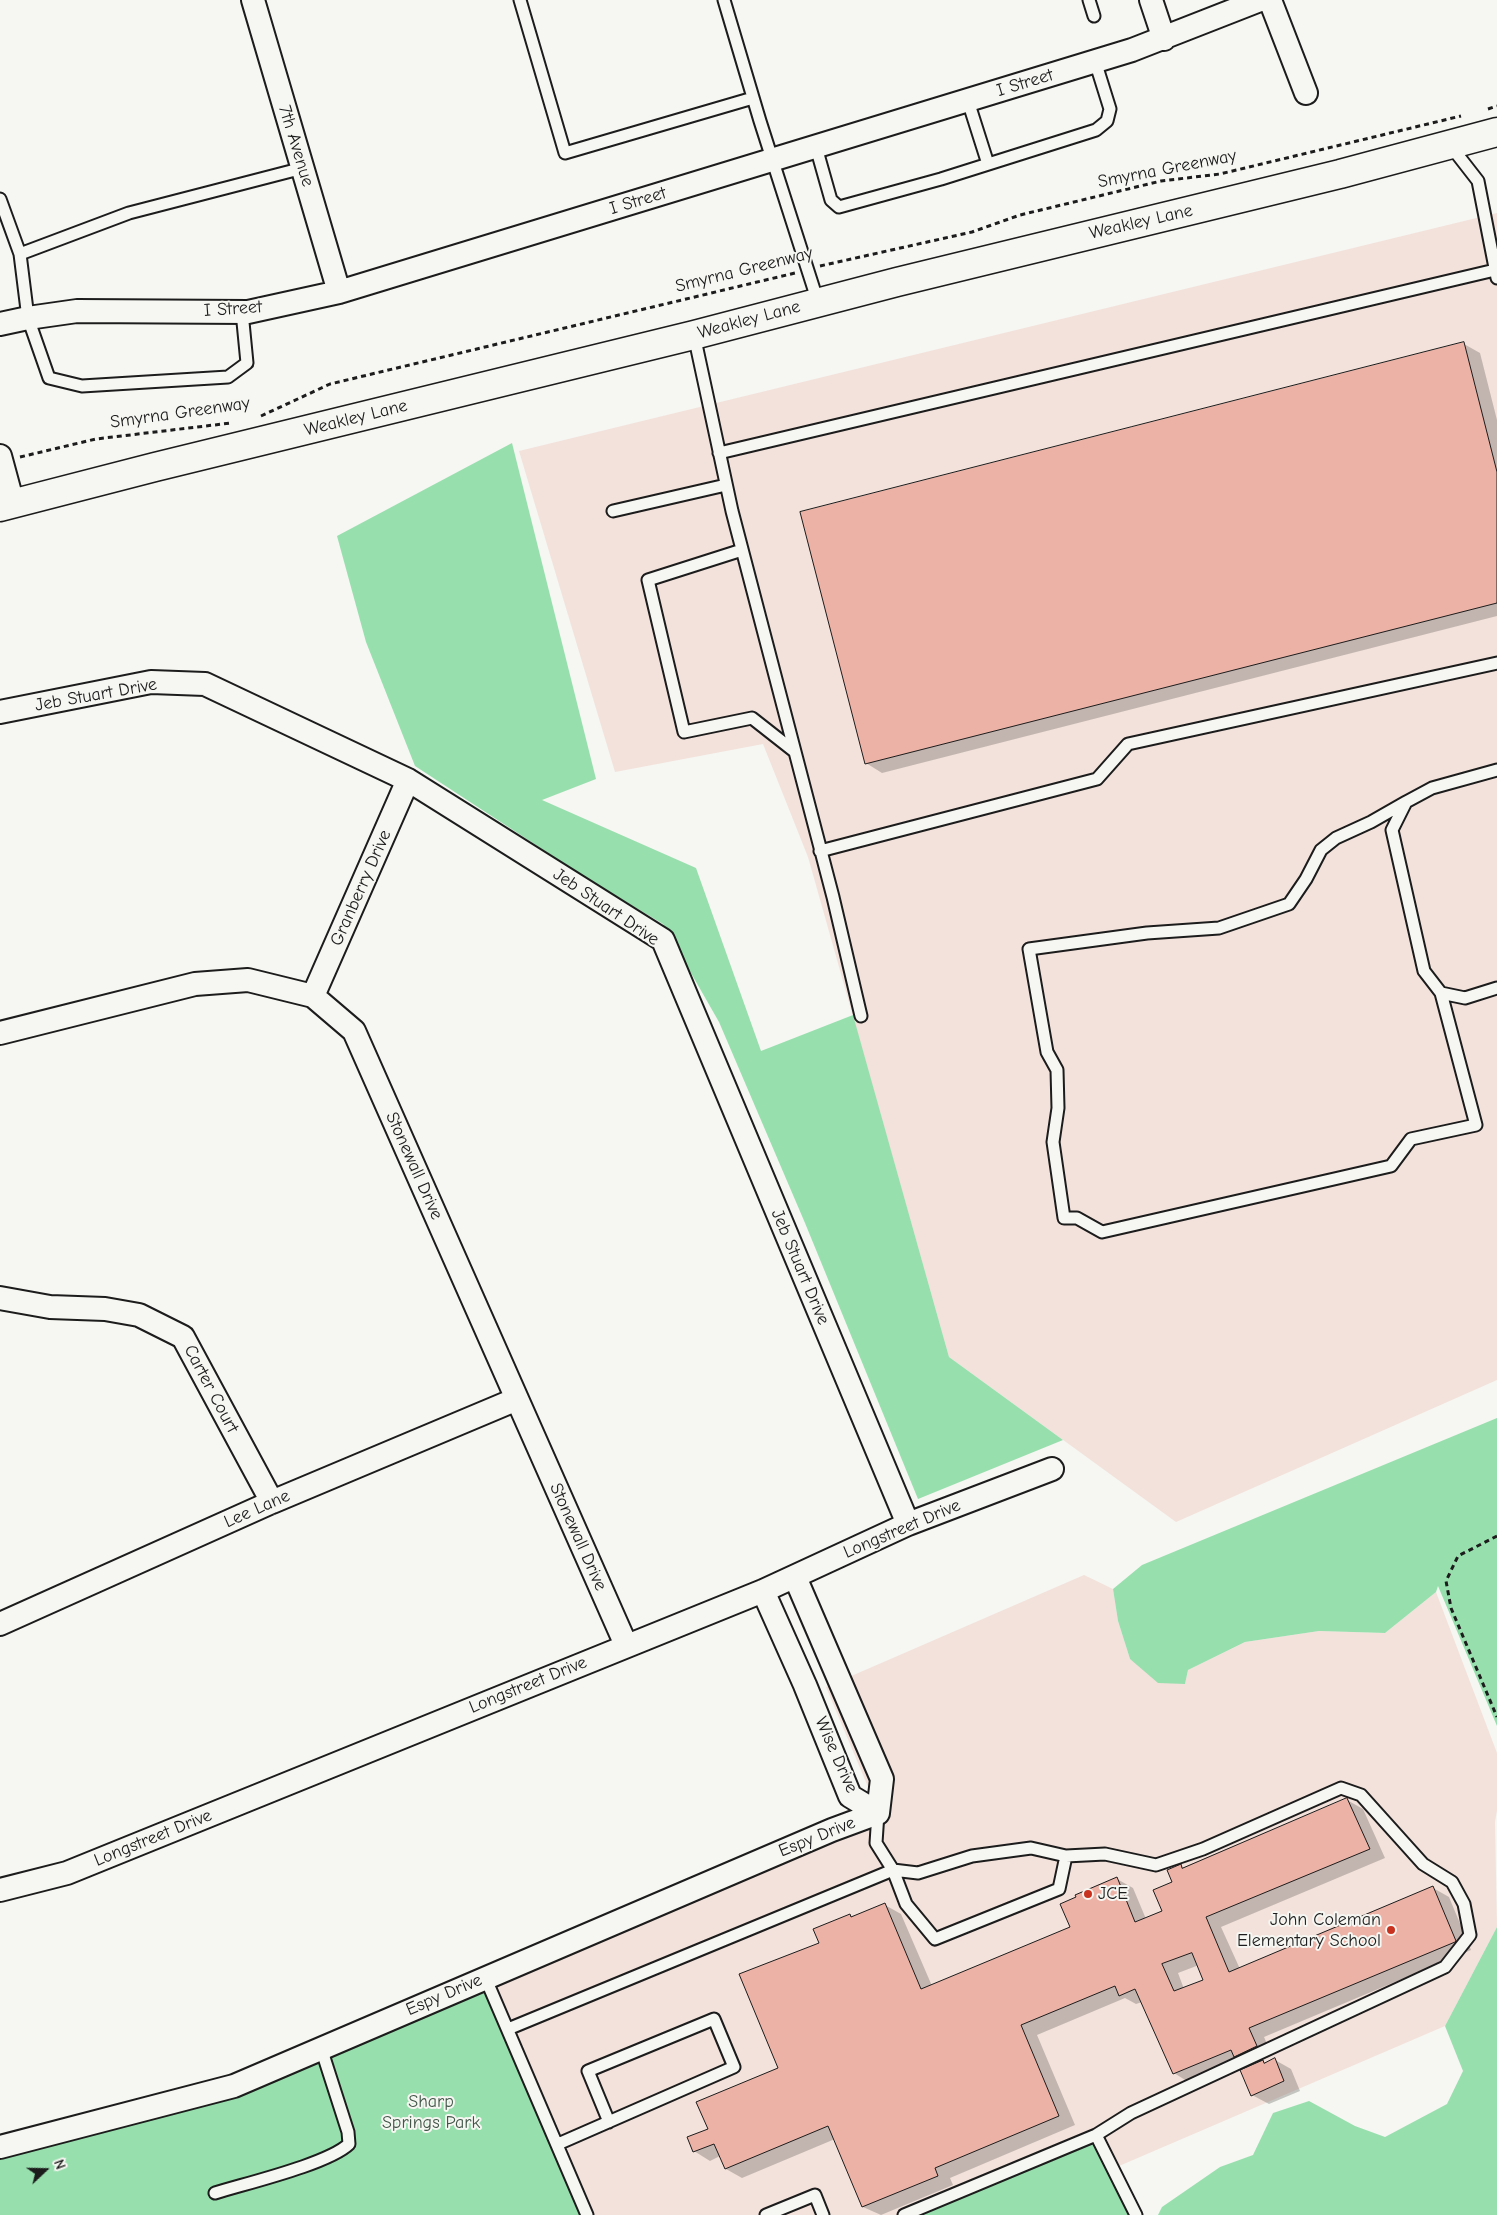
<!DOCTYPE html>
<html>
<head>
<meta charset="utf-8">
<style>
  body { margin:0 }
  #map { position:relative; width:1497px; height:2215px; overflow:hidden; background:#f6f6f2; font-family:"Comic Neue",sans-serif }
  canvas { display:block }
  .north { position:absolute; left:20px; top:2145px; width:50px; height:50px; -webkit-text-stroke:4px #f6f6f2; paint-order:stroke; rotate:69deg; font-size:14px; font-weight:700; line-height:20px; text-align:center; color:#1c1c1c }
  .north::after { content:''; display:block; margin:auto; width:18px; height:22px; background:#1c1c1c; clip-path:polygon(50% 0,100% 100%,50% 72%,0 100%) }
</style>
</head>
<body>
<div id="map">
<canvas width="1497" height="2215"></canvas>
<div class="north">N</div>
</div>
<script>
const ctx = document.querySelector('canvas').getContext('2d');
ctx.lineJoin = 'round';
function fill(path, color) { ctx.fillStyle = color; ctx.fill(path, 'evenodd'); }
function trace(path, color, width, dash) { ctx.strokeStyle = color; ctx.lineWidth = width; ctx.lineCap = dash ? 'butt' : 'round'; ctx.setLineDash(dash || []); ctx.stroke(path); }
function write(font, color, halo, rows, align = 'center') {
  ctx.font = font + ' "Comic Neue",sans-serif'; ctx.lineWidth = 4; ctx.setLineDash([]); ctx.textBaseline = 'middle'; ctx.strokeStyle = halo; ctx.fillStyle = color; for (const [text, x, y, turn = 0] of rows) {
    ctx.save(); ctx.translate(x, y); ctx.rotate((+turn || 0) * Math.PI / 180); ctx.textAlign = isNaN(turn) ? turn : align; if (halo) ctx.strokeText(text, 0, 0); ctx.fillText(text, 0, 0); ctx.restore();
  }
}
fill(new Path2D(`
  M1497 213V1380L1176 1522 949 1357 808 857 763 744 615 772 519 451Z
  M1084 1575 1113 1589 1118 1621 1130 1659 1185 1684 1188 1670 1245 1642 1319 1631 1385 1633 1436 1592 1497 1753V1810L1495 1822 1497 1927 1445 2026 1112 2169 904 2215H587L485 1977 876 1806 826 1687Z`), '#f3e2db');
fill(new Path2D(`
  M512 443 596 779 542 800 696 868 761 1051 853 1015 949 1357 1063 1440 918 1499 805 1223 719 1022 663 924 591 881 415 766 366 642 337 536Z
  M1497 1418V1726L1438 1586 1436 1592 1385 1633 1319 1631 1245 1642 1188 1670 1185 1684 1158 1683 1130 1659 1118 1621 1113 1589 1142 1565Z
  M1497 1927V2215H1158L1162 2207 1220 2167 1253 2155 1273 2113 1309 2101 1355 2126 1385 2137 1447 2104 1463 2071 1445 2026Z
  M485 1977 587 2215H0V2145L234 2086Z
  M1096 2135 1136 2215H904Z`), '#98dfae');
fill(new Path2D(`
  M1464 344 1480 353 1497 420V616L882 773 866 763Z
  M1347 1800 1363 1809 1385 1858 1221 1927 1240 1969 1433 1888 1449 1897 1471 1950 1264 2037 1272 2055 1261 2061 1266 2063 1275 2060 1291 2069 1300 2091 1269 2104 1252 2095 1253 2066 1243 2060 1190 2083 1174 2073 1142 2002 1136 2004 1125 1998 1037 2035 1075 2125 950 2178 953 2185 881 2215 863 2207 835 2139 742 2178 726 2169 720 2156 710 2161 694 2151 780 2069 820 1943 850 1915 854 1918 885 1905 901 1914 932 1986 1072 1928 1117 1879 1133 1888 1146 1919 1164 1912 1181 1866 1185 1868ZM1199 1965 1205 1980 1184 1989 1178 1973Z`), '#0003');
const building = new Path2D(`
  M1464 342 1497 472V603L865 764 800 512Z
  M1347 1798 1370 1849 1206 1917 1229 1972 1433 1886 1456 1941 1455 1942 1249 2028 1257 2046 1234 2057 1231 2050 1173 2074 1135 1989 1119 1996 1115 1986 1021 2025 1059 2116 935 2168 938 2176 862 2207 828 2126 725 2169 714 2144 693 2152 687 2137 708 2129 696 2102 778 2068 739 1974 819 1943 813 1929 850 1914 851 1917 885 1903 921 1989 1070 1927 1060 1904 1076 1897 1075 1895 1117 1877 1135 1922 1162 1911 1153 1890 1172 1882 1167 1870 1181 1864 1182 1868ZM1192 1953 1203 1980 1174 1991 1162 1964Z
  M1275 2058 1284 2081 1251 2096 1240 2070 1263 2060 1264 2063Z`);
fill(building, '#ecb2a6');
trace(building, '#1c1c1c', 1);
const service = new Path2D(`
  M520 0 565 153 753 98
  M724 0 760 121 818 302
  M1089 0 1094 16
  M968 101 988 164
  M1450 145 1478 181 1497 278
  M816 147 831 200 839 207 941 179 1096 130 1107 121 1110 109 1095 61
  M0 199 20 254 28 318 49 378 82 386 228 377 247 363 242 312
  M20 254 129 213 303 168
  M694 335 732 511 833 897 861 1016
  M719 453 1495 270
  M613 511 726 485
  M742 550 648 580 684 732 752 718 794 751
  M1497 770 1432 788 1406 802 1392 830 1424 971 1441 993 1465 998 1497 988
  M1406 802 1371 822 1336 838 1321 850 1306 879 1289 904 1219 928 1147 933 1029 949 1047 1052 1057 1070 1058 1108 1053 1142 1064 1218H1077L1102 1232 1391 1166 1411 1139 1476 1125 1441 993
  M820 851 1097 779 1128 744 1497 663
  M485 1977 587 2215
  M508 2029 893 1870 918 1873 972 1856 1031 1848 1066 1856 1059 1889 935 1939 906 1904 893 1870 876 1843 878 1813
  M1096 2135 1136 2215
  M558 2144 734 2067 714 2019 588 2071 609 2122
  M215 2193C247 2183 328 2164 349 2144L348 2132 321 2048
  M766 2215 815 2195 823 2215
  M904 2215 1096 2135 1131 2113 1445 1967 1470 1935 1464 1904 1452 1882 1423 1864 1361 1795 1341 1788 1203 1849 1156 1865 1105 1854 1066 1856`);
const minor = new Path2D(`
  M253 0 339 292
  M1151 0 1164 39
  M1270 0 1306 93
  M0 324 28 318 77 311 248 312 339 292 1132 50 1260 0
  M0 456 13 504
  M0 712 151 682 205 684 408 780 663 940 908 1524
  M313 996 408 780
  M0 1033 195 984 248 980 313 996 354 1031 626 1645
  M0 1298 50 1307 105 1309 139 1315 183 1337 272 1502
  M795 1577 882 1779 878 1813
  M763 1591 805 1685 850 1796 878 1813
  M0 1624 272 1502 517 1399
  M0 1890 67 1873 763 1591 908 1524 1052 1469
  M0 2147 234 2086 832 1830 878 1813`);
const secondary = new Path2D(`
  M0 507 155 467 694 335 897 282 1340 174 1497 132`);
trace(service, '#1c1c1c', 15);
trace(minor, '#1c1c1c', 26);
trace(secondary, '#1c1c1c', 31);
trace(new Path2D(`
  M1488 109 1497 106
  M820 266 972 232 1020 215 1161 181 1220 174 1461 116
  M261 416 330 384 795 273
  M20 457 96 439 231 423
  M1497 1536 1458 1556 1446 1581 1451 1608 1497 1717`), '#1c1c1c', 3, [5, 4]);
trace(service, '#f6f6f2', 11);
trace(minor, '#f6f6f2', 22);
trace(secondary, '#f6f6f2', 28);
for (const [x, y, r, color] of [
  [1088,1894,5,"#c8321e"],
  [1391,1930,5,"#c8321e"]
]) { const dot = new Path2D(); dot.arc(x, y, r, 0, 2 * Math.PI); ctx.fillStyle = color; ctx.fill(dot); trace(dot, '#f6f6f2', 2); }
write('18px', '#1c1c1c', '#f6f6f2', [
  ["I Street",1025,83,-17],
  ["7th Avenue",296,146,73],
  ["Smyrna Greenway",1167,169,-11],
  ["I Street",638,201,-17],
  ["Weakley Lane",1141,222,-13],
  ["Smyrna Greenway",744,270,-14],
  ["I Street",233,309,-4],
  ["Weakley Lane",749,320,-15],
  ["Smyrna Greenway",180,413,-8],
  ["Weakley Lane",356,418,-14],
  ["Jeb Stuart Drive",96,695,-10],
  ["Granberry Drive",361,888,-66],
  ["Jeb Stuart Drive",606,907,34],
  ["Stonewall Drive",414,1166,66],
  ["Jeb Stuart Drive",800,1267,67],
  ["Carter Court",211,1389,62],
  ["Lee Lane",257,1509,-24],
  ["Longstreet Drive",902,1529,-23],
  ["Stonewall Drive",578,1537,66],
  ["Longstreet Drive",528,1685,-22],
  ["Wise Drive",836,1755,66],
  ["Espy Drive",817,1837,-22],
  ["Longstreet Drive",153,1838,-22],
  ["Espy Drive",444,1995,-23]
]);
write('18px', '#1c1c1c', '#f6f6f2', [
  ["JCE",1098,1894],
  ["John Coleman",1381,1920,"right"],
  ["Elementary School",1381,1941,"right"]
], 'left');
write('18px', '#415648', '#f6f6f2', [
  ["Sharp",431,2102],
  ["Springs Park",431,2123]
]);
</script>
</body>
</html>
